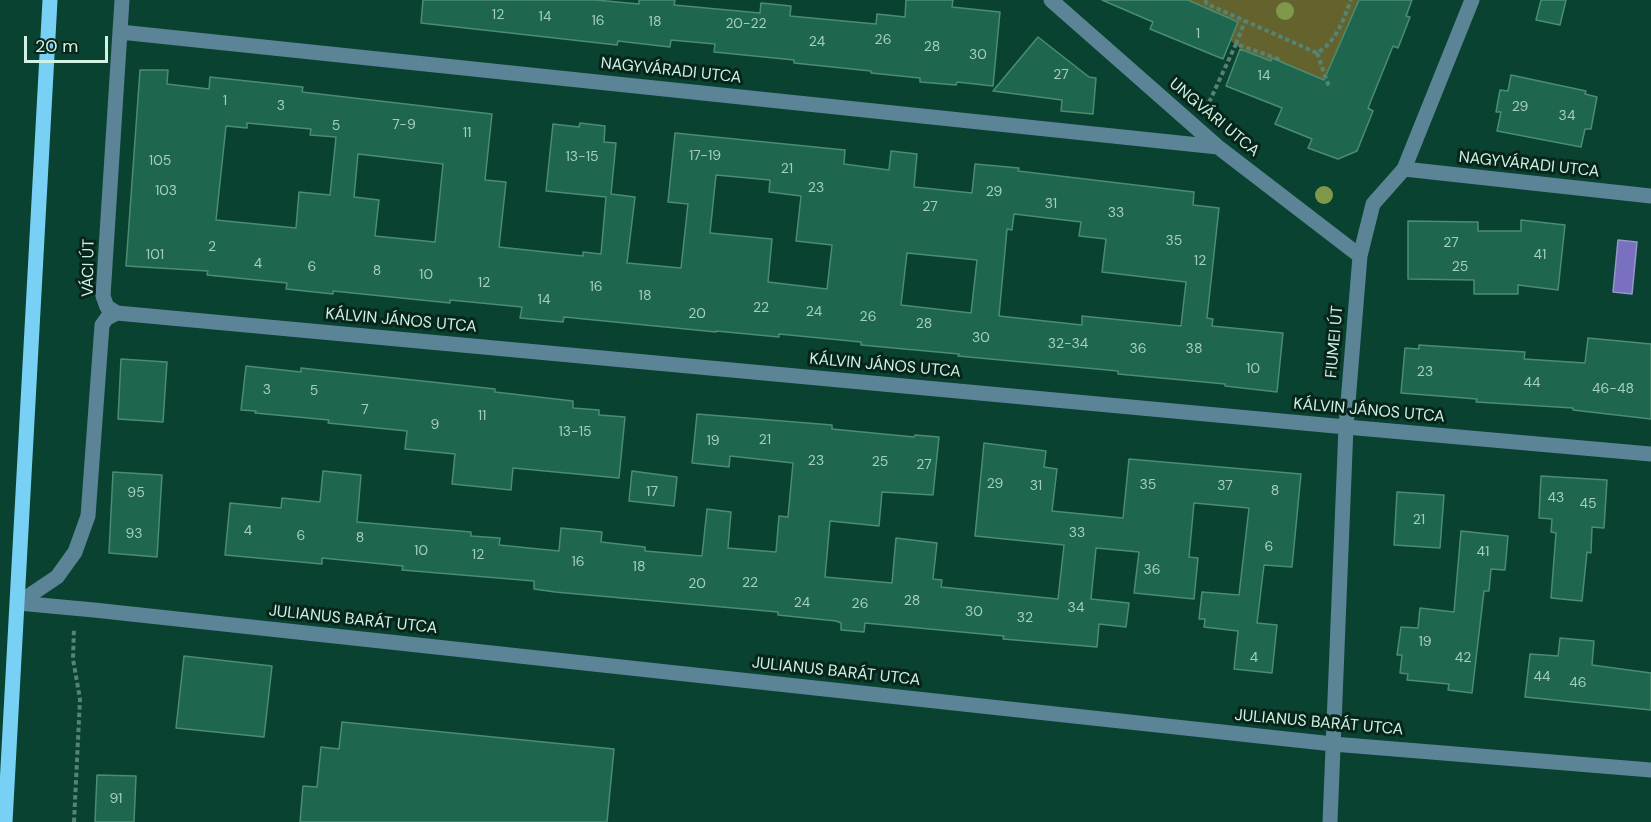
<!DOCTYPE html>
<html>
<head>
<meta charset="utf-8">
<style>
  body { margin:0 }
  #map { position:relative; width:1651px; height:822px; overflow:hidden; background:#094231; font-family:"DM Sans",sans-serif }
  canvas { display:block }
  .scale { position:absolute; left:24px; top:36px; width:84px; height:27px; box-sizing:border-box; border:3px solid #d0f2e3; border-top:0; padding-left:8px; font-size:18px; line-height:21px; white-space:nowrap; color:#d0f2e3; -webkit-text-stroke:4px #08251b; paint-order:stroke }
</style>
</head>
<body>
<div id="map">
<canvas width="1651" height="822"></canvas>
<div class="scale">20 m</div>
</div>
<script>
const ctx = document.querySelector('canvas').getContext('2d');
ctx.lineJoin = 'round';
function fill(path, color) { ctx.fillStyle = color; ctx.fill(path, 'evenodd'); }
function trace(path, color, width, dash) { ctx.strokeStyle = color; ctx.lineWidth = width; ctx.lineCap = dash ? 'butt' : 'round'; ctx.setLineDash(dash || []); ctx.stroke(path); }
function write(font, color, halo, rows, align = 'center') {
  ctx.font = font + ' "DM Sans",sans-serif'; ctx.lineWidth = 6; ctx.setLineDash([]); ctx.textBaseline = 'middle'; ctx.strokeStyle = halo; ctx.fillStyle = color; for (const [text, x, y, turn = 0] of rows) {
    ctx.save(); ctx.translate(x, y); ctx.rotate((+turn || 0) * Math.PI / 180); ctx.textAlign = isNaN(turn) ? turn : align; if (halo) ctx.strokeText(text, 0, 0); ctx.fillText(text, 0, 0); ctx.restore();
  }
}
fill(new Path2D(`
  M1188 0H1368L1358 2 1346 30 1352 38 1343 36 1331 64 1329 87 1272 59 1269 66 1261 57 1241 49 1230 40 1237 22Z`), '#64632e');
const water = new Path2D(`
  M1618 240 1637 242 1632 294 1613 292Z`);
fill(water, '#7970bf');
trace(water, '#9397ca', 1.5);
const building = new Path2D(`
  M423 0H596L639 4V0H675L674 5 760 13 761 3 791 6 790 16 876 24 877 14 905 17 906 0H953L952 7 1000 12 993 86 957 82 956 85 920 82V78L871 73V71L794 63V60L714 52 715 44 671 40 670 47 618 41 617 45 421 23Z
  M1102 0H1188L1238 22 1223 59 1150 29 1153 22Z
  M1359 0H1412L1406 16 1410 17 1398 48 1393 46 1368 108 1373 111 1357 151 1338 159 1308 148 1312 139 1275 124 1282 108 1226 86 1240 49 1271 61 1272 58 1324 80Z
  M1541 0H1566L1560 25 1536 20Z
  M1038 37 1089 77 1096 78 1093 114 1061 111 1062 100 993 91Z
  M140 70H168L167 84 209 89 210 77 303 87 302 92 492 114 485 180 506 182 499 247 583 256V252L601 254 606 197 546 191 553 124 579 127 580 123 605 126 604 142 616 143 611 194 635 197 627 263 681 268 688 204 668 202 675 133 845 150 844 164 889 170 891 151 917 154 914 187 972 193 975 164 1019 168 1018 171 1194 192 1193 205 1219 208 1207 318 1213 319 1212 326 1283 333 1277 392 1225 386V384L1118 374V371L958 356 959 354 861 345V342L779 334V337L716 331V332L564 317 563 322 520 318 522 307 450 300V303L333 291V294L286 289 287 283 207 275 208 271 126 266ZM247 123 311 129 310 135 336 137 330 195 299 192 296 228 216 220 226 126 247 128ZM358 154 443 164 435 242 375 236 379 200 354 197ZM716 175 770 180 769 192 801 196 796 241 832 245 827 289 768 282 772 239 710 233ZM1014 214 1081 222 1079 236 1106 239 1102 272 1186 282 1181 326 1082 316V325L999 316 1007 229 1012 230ZM907 253 977 260 971 313 901 305Z
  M1511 75 1586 91 1585 94 1597 97 1591 129H1585L1581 147 1497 131 1501 112H1496L1500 90 1508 91Z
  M1521 220 1565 225 1558 290 1518 285V294H1474V280L1408 279V221L1478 222V231H1521Z
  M1588 338 1651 344V419L1573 410V408L1476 402 1477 399 1401 393 1405 348 1419 349V345L1525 352 1524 359 1585 363Z
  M121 359 167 362 163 422 118 419Z
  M246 366 301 372V368L432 382 495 389V392L573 401V408L599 410V415L625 417 619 478 513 468 511 490 452 484 455 454 405 449 407 431 328 423 329 420 255 413 256 411 241 410Z
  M697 414 832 425V429L914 437 915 435 939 437 933 495 882 492 879 526 830 521 825 577 892 583 896 538 937 543 933 579 942 580 941 587 1058 599 1064 545 975 536 984 443 1046 451 1044 467 1057 469 1052 511 1123 518 1129 459 1301 474 1292 567 1264 565 1257 623 1277 625 1272 673 1234 669 1238 631 1204 627 1205 619H1199L1202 592 1239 595 1249 508 1194 503 1189 557 1198 558 1194 599 1134 593 1139 552 1096 548 1091 599 1129 603 1126 627 1099 624 1097 647 1003 639 1004 636 865 623 864 632 841 630V623L836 621 778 615V612L555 592 534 589V581L402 570 403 566 322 558V564L225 555 230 503 281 508 282 498 320 502 323 471 361 475 357 522 471 532V536L500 538 499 545 559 551 561 528 602 532 601 542 645 547V551L702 556 707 509 731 512 728 548 776 552 779 516 788 517 793 463 730 456 729 467 692 463Z
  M632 471 677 477 674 506 629 501Z
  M113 472 162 475 157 557 109 553Z
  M1541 476 1607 480 1604 528 1592 527 1591 553 1587 552 1582 601 1551 598 1556 533 1551 532 1552 519 1539 518Z
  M1397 492 1444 495 1440 548 1394 545Z
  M1461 531 1508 536 1505 570 1491 569 1489 591H1484L1472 693 1448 690 1449 684 1407 680 1408 674 1400 673 1402 655H1397L1401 627 1418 628 1420 608 1454 612Z
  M1560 638 1594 641 1592 665 1651 673V710L1525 697 1530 654 1558 656Z
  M184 656 272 666 264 737 176 728Z
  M342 722 614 749 607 822H300L303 786 317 787 321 747 339 749Z
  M97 775 136 776 134 822H95Z`);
fill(building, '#1f664e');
trace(building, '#4a8d74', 1.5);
trace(new Path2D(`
  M1205 0 1207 4 1317 53C1337 41 1343 20 1351 0
  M1236 44 1245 21
  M1317 53 1329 87
  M1206 109 1236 44 1278 59V61
  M74 822 80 699 73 659 74 628`), '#548474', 4, [4.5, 3]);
trace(new Path2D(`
  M122 0 103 296 107 307 117 313 1346 427 1651 454
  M1051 0 1218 147 1360 256
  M120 32 1218 147
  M1404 169 1651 196
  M18 603 94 610 1333 744 1651 770
  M18 603 57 577 75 552 88 516 102 325 107 318 117 313
  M1330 822 1346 427 1360 256 1373 204 1404 169 1472 0`), '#5c8497', 15);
trace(new Path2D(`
  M5 822 50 0`), '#78d0f5', 15);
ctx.fillStyle = '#80984a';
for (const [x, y] of [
  [1285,11],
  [1324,195]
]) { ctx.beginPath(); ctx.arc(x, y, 9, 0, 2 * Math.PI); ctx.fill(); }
write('14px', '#a4cfbe', null, [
  ["12",498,15],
  ["14",545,17],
  ["16",598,21],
  ["18",655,22],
  ["20-22",746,24],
  ["1",1198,34],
  ["26",883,40],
  ["24",817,42],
  ["28",932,47],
  ["30",978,55],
  ["27",1061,75],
  ["14",1264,76],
  ["1",225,101],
  ["3",281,106],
  ["29",1520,107],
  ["34",1567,116],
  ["7-9",404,125],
  ["5",336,126],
  ["11",467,133],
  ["17-19",705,156],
  ["13-15",582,157],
  ["105",160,161],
  ["21",787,169],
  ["23",816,188],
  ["103",166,191],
  ["29",994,192],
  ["31",1051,204],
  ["27",930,207],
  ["33",1116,213],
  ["35",1174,241],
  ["27",1451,243],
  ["2",212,247],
  ["101",155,255],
  ["41",1540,255],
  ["12",1200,261],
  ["4",258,264],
  ["6",312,267],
  ["25",1460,267],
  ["8",377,271],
  ["10",426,275],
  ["12",484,283],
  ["16",596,287],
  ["18",645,296],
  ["14",544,300],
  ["22",761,308],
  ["24",814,312],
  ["20",697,314],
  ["26",868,317],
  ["28",924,324],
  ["30",981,338],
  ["32-34",1068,344],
  ["36",1138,349],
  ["38",1194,349],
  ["10",1253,369],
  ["23",1425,372],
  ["44",1532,383],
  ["46-48",1613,389],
  ["3",267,390],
  ["5",314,391],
  ["7",365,410],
  ["11",482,416],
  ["9",435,425],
  ["13-15",575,432],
  ["21",765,440],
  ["19",713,441],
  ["23",816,461],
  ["25",880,462],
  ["27",924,465],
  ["29",995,484],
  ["35",1148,485],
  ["31",1036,486],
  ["37",1225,486],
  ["8",1275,491],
  ["17",652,492],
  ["95",136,493],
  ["43",1556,498],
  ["45",1588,504],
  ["21",1419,520],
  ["4",248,531],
  ["33",1077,533],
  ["93",134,534],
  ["6",301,536],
  ["8",360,538],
  ["6",1269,547],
  ["10",421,551],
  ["41",1483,552],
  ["12",478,555],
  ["16",578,562],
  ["18",639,567],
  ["36",1152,570],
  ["22",750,583],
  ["20",697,584],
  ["28",912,601],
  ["24",802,603],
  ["26",860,604],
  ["34",1076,608],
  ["30",974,612],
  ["32",1025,618],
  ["19",1425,642],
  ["4",1254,658],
  ["42",1463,658],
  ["44",1542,677],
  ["46",1578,683],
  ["91",116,799]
]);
write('16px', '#d0f2e3', '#08251b', [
  ["NAGYVÁRADI UTCA",671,71,6],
  ["UNGVÁRI UTCA",1214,118,40],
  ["NAGYVÁRADI UTCA",1529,165,6],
  ["VÁCI ÚT",89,268,-89],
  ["KÁLVIN JÁNOS UTCA",401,321,5],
  ["FIUMEI ÚT",1335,342,-85],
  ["KÁLVIN JÁNOS UTCA",885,366,5],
  ["KÁLVIN JÁNOS UTCA",1369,411,5],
  ["JULIANUS BARÁT UTCA",353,620,6],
  ["JULIANUS BARÁT UTCA",836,672,6],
  ["JULIANUS BARÁT UTCA",1319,723,5]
]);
</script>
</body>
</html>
